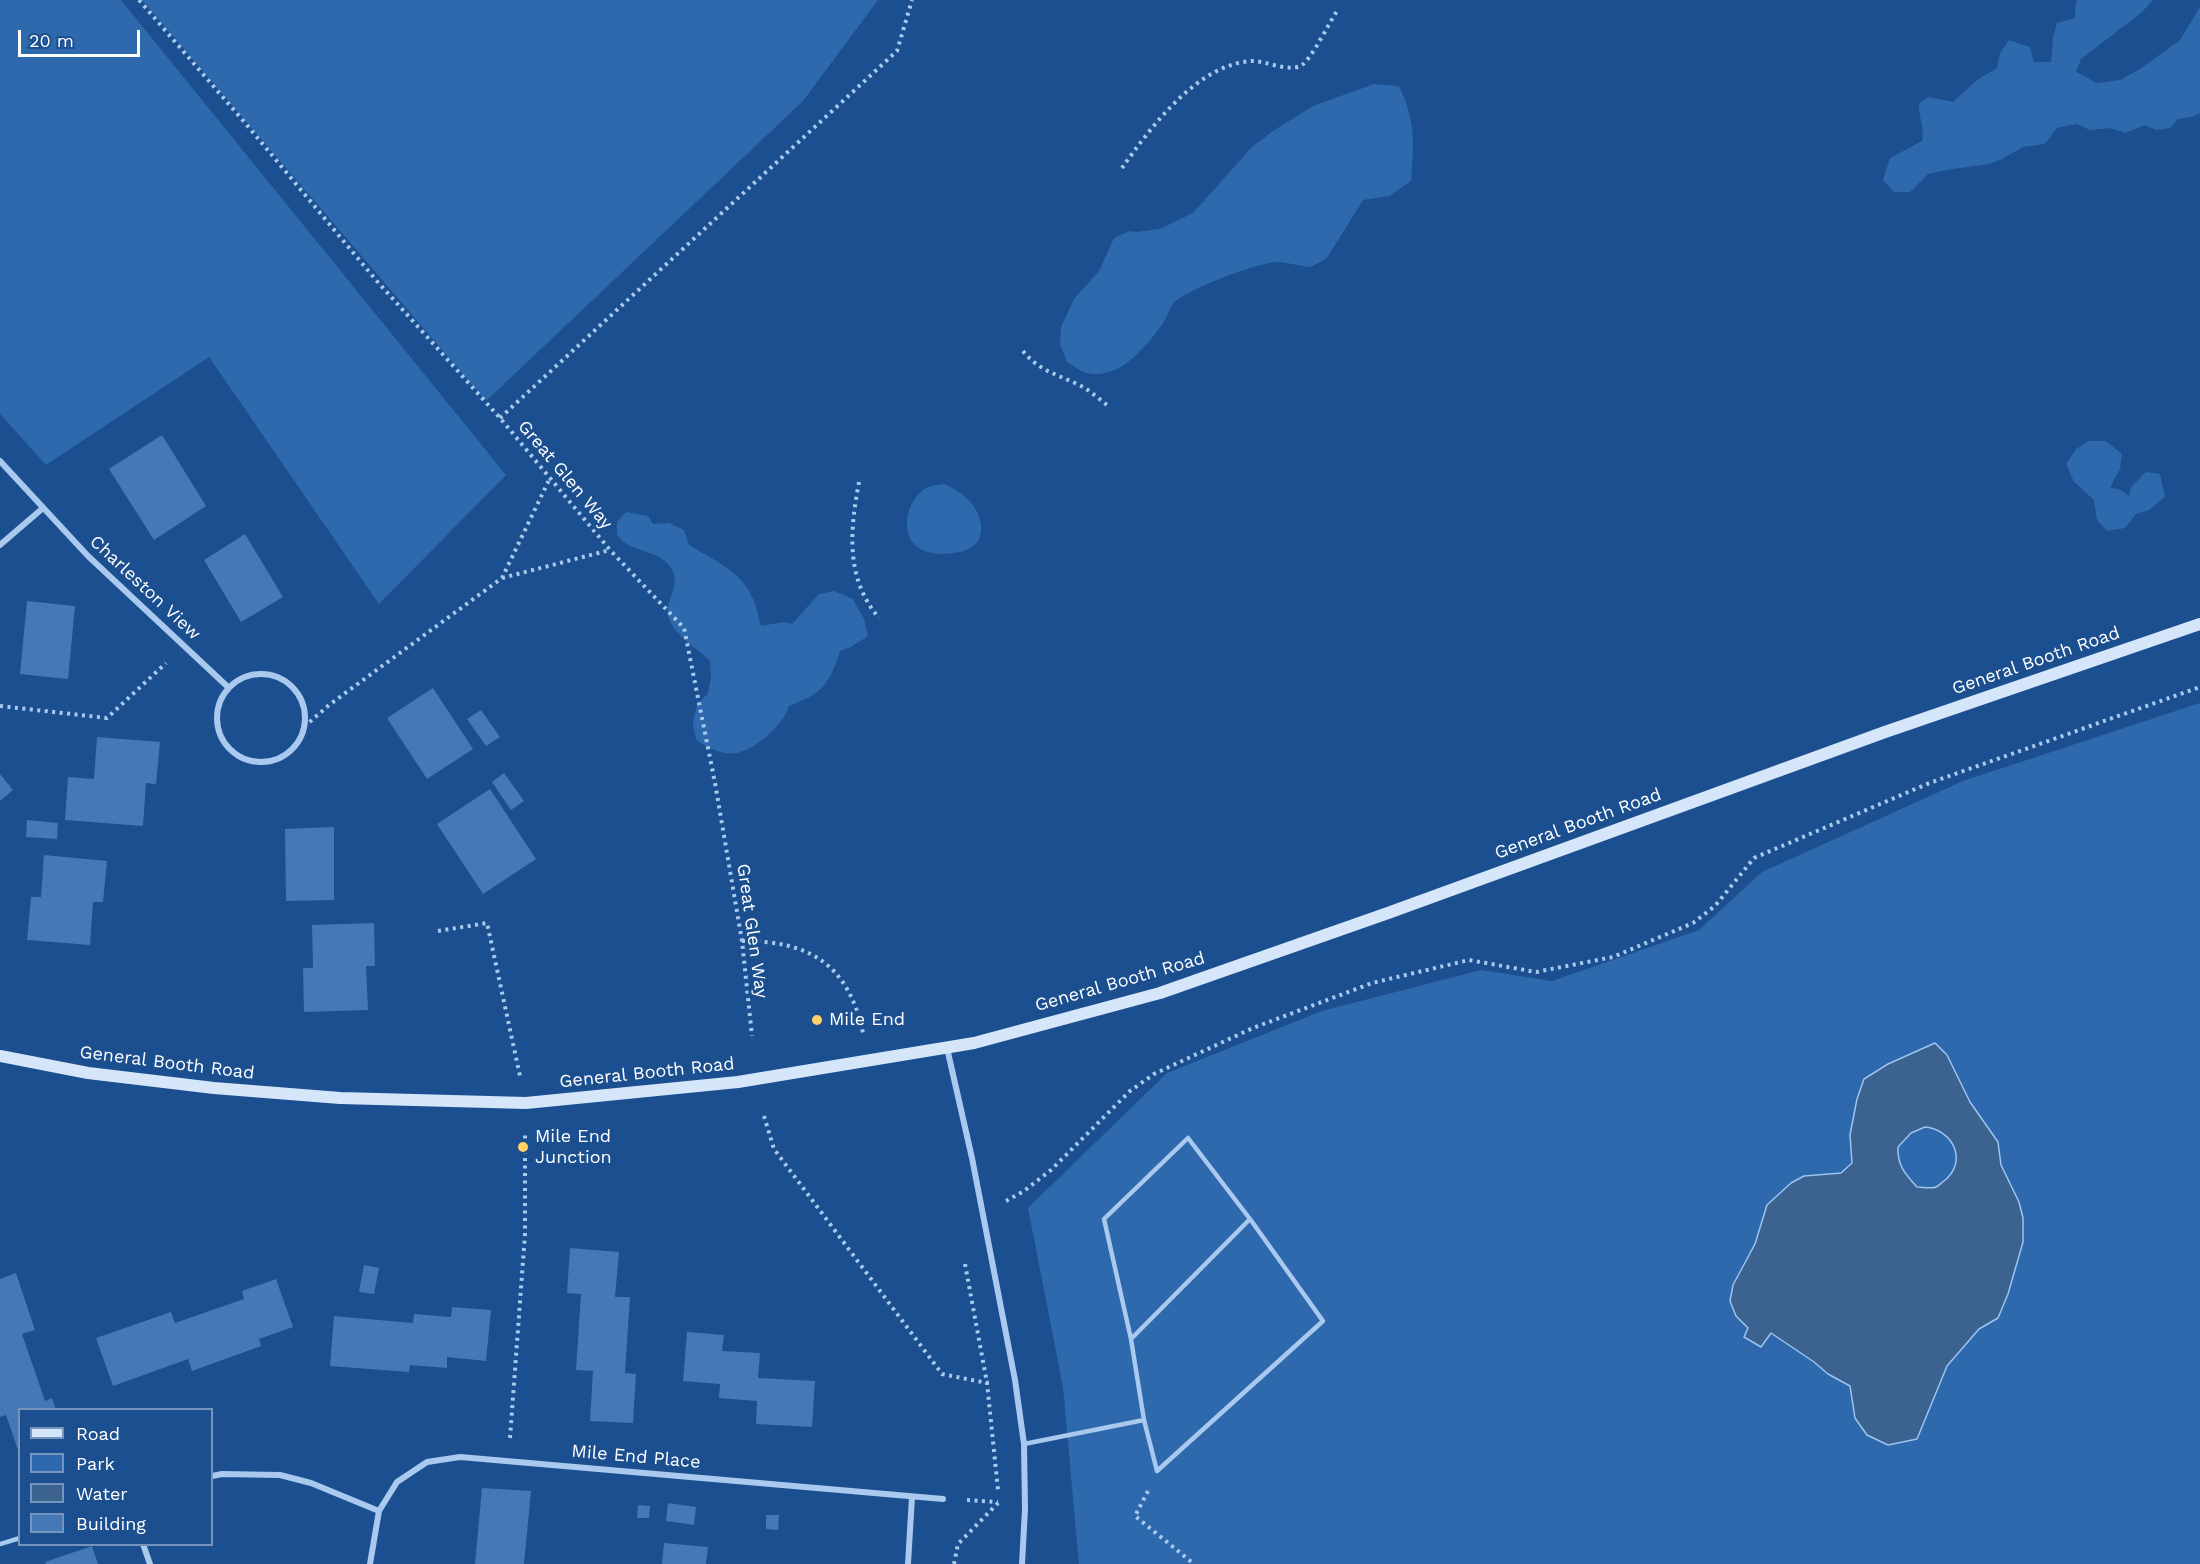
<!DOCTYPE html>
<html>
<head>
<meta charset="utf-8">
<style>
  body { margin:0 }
  #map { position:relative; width:2200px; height:1564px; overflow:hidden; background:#1b4f8f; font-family:"Work Sans",sans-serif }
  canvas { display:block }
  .legend { position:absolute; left:18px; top:1408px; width:195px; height:138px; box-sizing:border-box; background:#1b4f8f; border:2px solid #7695bc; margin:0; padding:8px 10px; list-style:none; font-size:18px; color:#fff }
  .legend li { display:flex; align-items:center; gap:12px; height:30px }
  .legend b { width:30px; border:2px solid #7695bc }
  .scale { position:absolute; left:18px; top:30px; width:122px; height:27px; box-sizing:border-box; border:3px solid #fff; border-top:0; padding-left:8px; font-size:18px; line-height:21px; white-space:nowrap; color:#fff; -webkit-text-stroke:4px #1b4f8f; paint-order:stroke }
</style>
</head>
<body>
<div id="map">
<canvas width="2200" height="1564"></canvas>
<ul class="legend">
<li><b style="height:8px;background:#d6e6fa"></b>Road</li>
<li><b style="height:16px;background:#2e69ad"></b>Park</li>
<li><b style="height:16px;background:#3c6290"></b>Water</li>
<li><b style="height:16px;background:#4478b7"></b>Building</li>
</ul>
<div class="scale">20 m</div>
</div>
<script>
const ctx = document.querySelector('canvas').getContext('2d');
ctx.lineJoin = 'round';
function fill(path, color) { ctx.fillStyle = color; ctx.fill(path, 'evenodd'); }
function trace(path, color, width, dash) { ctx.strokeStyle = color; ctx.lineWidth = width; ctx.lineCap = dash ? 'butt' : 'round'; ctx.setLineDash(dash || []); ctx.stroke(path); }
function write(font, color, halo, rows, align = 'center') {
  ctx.font = font + ' "Work Sans",sans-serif'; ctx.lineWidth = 6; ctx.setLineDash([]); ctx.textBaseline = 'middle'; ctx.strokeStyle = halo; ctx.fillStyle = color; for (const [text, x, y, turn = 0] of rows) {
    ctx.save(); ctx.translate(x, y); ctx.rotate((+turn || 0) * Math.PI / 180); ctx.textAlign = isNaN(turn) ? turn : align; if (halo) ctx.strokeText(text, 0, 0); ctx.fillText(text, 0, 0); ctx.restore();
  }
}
fill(new Path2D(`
  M0 0H121L506 475 379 604 209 357 46 465 0 414Z
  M142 0H878L803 101 486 401Z
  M2079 0H2153L2141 13 2081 59 2076 72 2097 83 2120 80 2140 69 2180 40 2200 7V113L2192 117 2178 119 2170 128 2156 130 2145 125 2125 133 2111 128 2090 130 2076 124 2057 128 2045 144 2023 147 2002 159 1989 164 1946 170 1928 174 1910 192H1894L1883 180 1890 158 1922 141C1925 128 1918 116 1919 103L1929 97 1953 102 1977 80 1997 68 2000 53 2009 40 2030 47 2034 62H2051L2053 38 2057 23 2075 18 2076 1Z
  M1374 84 1399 86C1416 123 1414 141 1411 181L1389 196 1363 200 1327 258 1311 267C1300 266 1289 263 1279 262 1261 261 1185 290 1174 303 1169 309 1167 317 1163 323 1147 346 1119 381 1087 373 1081 371 1073 366 1067 362L1060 344 1061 327 1074 299 1099 271 1114 238 1130 231 1135 232 1160 229 1193 213 1252 147 1273 131 1313 106Z
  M2089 441H2106L2122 454 2120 469 2110 488 2119 489 2129 496 2131 487 2146 472 2160 474 2165 497 2149 510 2136 514 2125 528 2107 531 2097 520 2094 500 2074 482 2066 464 2076 449Z
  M945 484C953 488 961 493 968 499 985 517 989 546 960 552 950 554 938 555 928 552 898 544 903 505 924 489 930 485 938 485 945 484Z
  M626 512 648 516 653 524 669 523 684 530 689 545C713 560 742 571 753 599 757 607 758 617 761 626L783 622 792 624 819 594 834 591 853 599 864 619 868 636 851 647 840 651C829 685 823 693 789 706 783 725 757 748 737 753 723 756 707 747 696 740L693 723 697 705 708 693 711 677 710 661C697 648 678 638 670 621 661 603 683 586 671 568 658 548 629 554 617 534V522Z
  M2200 703V1564H1079L1063 1387 1028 1208 1167 1073 1322 1011 1481 970 1552 981 1699 930 1762 872 1963 781Z`), '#2e69ad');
const water = new Path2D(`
  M1935 1043 1947 1055 1970 1102 1998 1142 2001 1165 2019 1202 2023 1218V1242L2008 1294 1998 1318 1979 1329 1947 1366 1917 1439 1888 1445 1867 1435 1855 1418 1850 1386 1828 1374 1814 1362 1771 1333 1761 1347 1744 1337 1748 1328 1736 1316 1730 1301 1733 1285 1755 1244 1767 1205 1791 1183 1804 1176 1841 1173 1852 1163 1850 1135 1857 1099 1864 1079 1888 1064ZM1925 1127C1954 1130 1968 1162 1944 1181 1941 1183 1939 1186 1936 1187 1932 1189 1923 1187 1917 1187 1905 1174 1897 1165 1898 1147L1911 1133Z`);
fill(water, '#3c6290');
trace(water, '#9cc4f0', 1.5);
fill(new Path2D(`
  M162 435 206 506 154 540 109 469Z
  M245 534 283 597 241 622 204 560Z
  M27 601 75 606 68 679 20 674Z
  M433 688 473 749 427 779 387 718Z
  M481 710 500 737 486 746 467 719Z
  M97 737 160 742 156 784 146 783 143 826 65 820 68 777 94 779Z
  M504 773 524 801 511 810 492 782Z
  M0 774 13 790 0 801Z
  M490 789 536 859 483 894 437 824Z
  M27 820 58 823 57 839 26 837Z
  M334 827V900L286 901 285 829Z
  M44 855 107 861 103 902H93L90 945 27 940 31 897H41Z
  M374 923 375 966H366L368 1010 304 1012 303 968H313L312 925Z
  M570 1248 619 1252 615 1297H630L625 1373 636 1374 633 1423 590 1421 593 1371 576 1370 581 1294 567 1293Z
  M364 1265 379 1268 374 1294 359 1292Z
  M16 1273 35 1330 22 1334 45 1401 52 1398 56 1410H20L19 1453 6 1415 0 1417V1279Z
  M276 1279 293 1327 259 1339 261 1346 192 1371 188 1359 113 1386 96 1338 171 1312 175 1323 244 1299 242 1291Z
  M452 1307 491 1310 486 1361 447 1357V1368L410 1365 409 1372 330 1366 334 1316 413 1323 414 1314 451 1317Z
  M687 1332 724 1335 722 1351 760 1353 758 1378 815 1381 812 1427 756 1424 757 1401 719 1398 720 1384 683 1381Z
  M482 1488 531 1491 524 1564H475Z
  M668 1503 696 1507 694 1525 666 1521Z
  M638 1505 650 1506 649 1518H637Z
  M766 1515H779L778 1530 766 1529Z
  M664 1543 708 1547 706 1564H662Z
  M92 1546 98 1564H46L45 1562Z`), '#4478b7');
trace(new Path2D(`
  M139 0 246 124 376 280 500 418 610 550 684 628 715 783 742 941 752 1036
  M1122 168C1151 127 1198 63 1253 61 1267 61 1289 73 1302 65 1312 58 1329 23 1337 11
  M1023 351C1037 369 1055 374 1075 383 1087 388 1097 397 1107 405
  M500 418 897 51 912 0
  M859 482C850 530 845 578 879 618
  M502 578 610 550
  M0 706 107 718 166 663
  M304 727 329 705 502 578 550 478
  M438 931 487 923 520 1076
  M742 941C810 941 848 964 863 1033
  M764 1116 774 1149 942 1374 987 1383 998 1490
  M1006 1201 1024 1191 1051 1170 1130 1091 1154 1074 1253 1028 1372 983 1469 960 1536 972 1613 957 1693 923 1715 906 1754 858 1927 784 2200 687
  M965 1264 987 1383 991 1382
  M510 1438 525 1234V1131
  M1148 1491 1135 1516 1194 1564
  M967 1500 998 1502
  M954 1564 958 1544 999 1502`), '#a9c9ee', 4, [3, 4.5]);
trace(new Path2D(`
  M1131 1339 1250 1219
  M1024 1444 1144 1420 1157 1471 1323 1321 1250 1219 1188 1138 1104 1219 1131 1339 1144 1420
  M0 1544 20 1538`), '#a9c9ee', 4.5);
trace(new Path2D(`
  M0 461 88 556 229 688
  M0 545 43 508
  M217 718a44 44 0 1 1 88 0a44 44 0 1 1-88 0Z
  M947 1048 972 1158 1015 1380 1024 1444 1025 1509 1022 1564
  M212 1476 222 1474 280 1475 311 1483 379 1511
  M143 1544 150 1564
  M370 1564 379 1511 397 1482 427 1462 460 1457 943 1499
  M908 1564 912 1497`), '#a9c9ee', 6);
trace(new Path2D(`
  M0 1056 88 1073 214 1088 340 1098 526 1103 738 1082 974 1043 1160 993 1388 913 1885 732 2200 624`), '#d6e6fa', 12);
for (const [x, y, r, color] of [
  [817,1020,6,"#ffd166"],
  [523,1147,6,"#ffd166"]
]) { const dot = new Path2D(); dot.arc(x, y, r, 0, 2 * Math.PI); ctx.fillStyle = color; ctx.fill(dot); trace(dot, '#1b4f8f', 2); }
write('18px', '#fff', '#1b4f8f', [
  ["Great Glen Way",565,475,50],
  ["Charleston View",145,588,43],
  ["General Booth Road",2036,661,-19],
  ["General Booth Road",1578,824,-20],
  ["Great Glen Way",752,931,82],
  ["General Booth Road",1120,982,-16],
  ["General Booth Road",167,1063,7],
  ["General Booth Road",647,1073,-6],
  ["Mile End Place",636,1457,5]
]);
write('18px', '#fff', '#1b4f8f', [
  ["Mile End",829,1020],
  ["Mile End",535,1137],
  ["Junction",535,1158]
], 'left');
</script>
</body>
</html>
